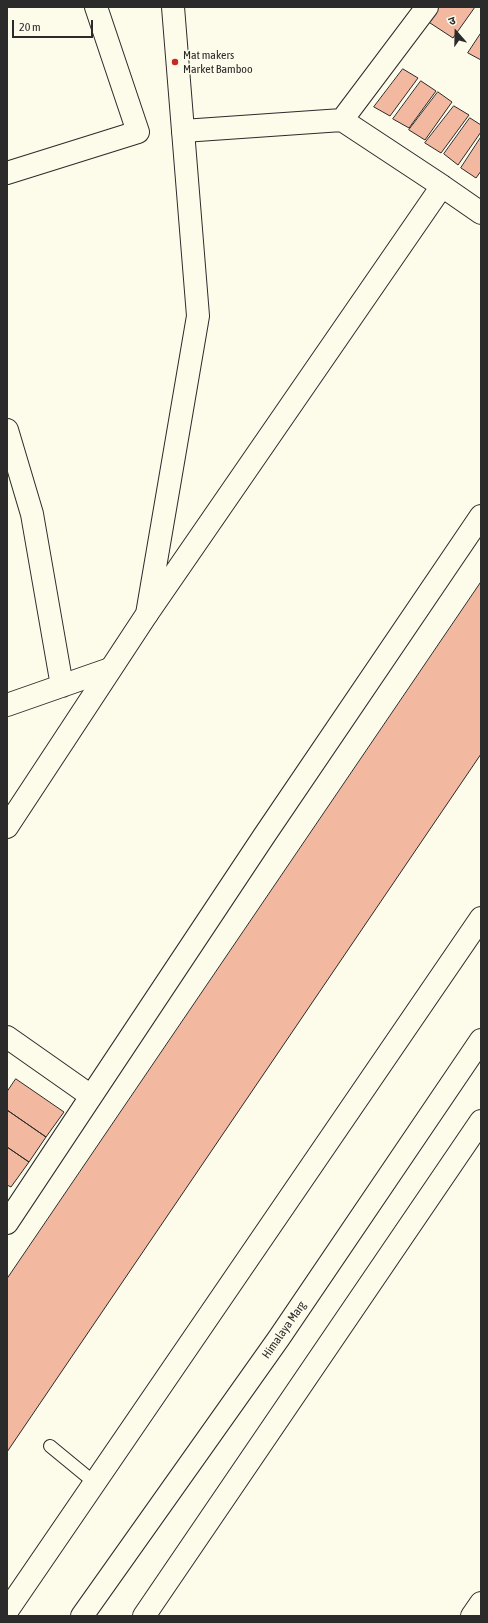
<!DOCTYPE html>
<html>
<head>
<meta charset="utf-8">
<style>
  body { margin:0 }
  #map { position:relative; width:488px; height:1623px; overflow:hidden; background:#fdfbea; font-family:"Asap Condensed","Noto Sans Devanagari",sans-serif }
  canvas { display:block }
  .frame { position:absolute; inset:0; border:8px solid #2b2b2b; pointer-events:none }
  .north { position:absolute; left:436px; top:12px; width:40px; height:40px; -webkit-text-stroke:3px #fdfbea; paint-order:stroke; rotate:340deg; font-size:11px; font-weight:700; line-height:16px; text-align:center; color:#2b2b2b }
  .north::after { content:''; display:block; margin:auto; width:14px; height:18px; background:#2b2b2b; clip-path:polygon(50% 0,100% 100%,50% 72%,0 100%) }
  .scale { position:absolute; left:12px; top:20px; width:81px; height:18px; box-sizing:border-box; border:2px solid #2b2b2b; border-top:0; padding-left:5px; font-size:12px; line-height:14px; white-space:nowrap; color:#2b2b2b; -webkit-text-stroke:3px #fdfbea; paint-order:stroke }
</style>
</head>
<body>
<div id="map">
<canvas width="488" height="1623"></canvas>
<div class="frame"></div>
<div class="north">उ</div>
<div class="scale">20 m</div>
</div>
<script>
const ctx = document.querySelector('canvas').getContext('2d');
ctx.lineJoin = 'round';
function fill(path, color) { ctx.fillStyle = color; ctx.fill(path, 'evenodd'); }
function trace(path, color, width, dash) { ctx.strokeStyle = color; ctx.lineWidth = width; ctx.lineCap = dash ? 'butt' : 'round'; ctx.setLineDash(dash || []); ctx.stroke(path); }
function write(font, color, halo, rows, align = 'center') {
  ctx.font = font + ' "Asap Condensed",sans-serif'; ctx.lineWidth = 3; ctx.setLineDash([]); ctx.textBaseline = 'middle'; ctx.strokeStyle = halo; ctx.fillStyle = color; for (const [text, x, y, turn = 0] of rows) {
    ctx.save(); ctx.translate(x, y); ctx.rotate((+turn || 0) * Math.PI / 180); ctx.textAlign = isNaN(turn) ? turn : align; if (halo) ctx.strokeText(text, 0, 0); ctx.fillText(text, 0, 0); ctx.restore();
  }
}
const building = new Path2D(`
  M432 7H475L453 38 424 19Z
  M481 33V60L468 53Z
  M403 69 418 78 390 116 374 107Z
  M421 81 436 91 409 128 393 119Z
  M438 92 452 102 425 140 409 130Z
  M454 106 469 115 441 153 425 143Z
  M470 118 481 125V132L458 165 444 154Z
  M481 137V171L476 178 461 168Z
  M481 582V754L7 1452V1279Z
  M16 1079 64 1112 46 1137 7 1110V1092Z
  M7 1110 46 1137 29 1162 7 1147Z
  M7 1147 29 1162 11 1187 7 1185Z`);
fill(building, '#f2b8a0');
trace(building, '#2b2b2b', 1);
const service = new Path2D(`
  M50 1446 95 1483`);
const minor = new Path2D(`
  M342 120 427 7
  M183 131 342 120 442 186 481 213
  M7 173 138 132 96 7
  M7 430 32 514 62 686
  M147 614 442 186
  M7 705 110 669
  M7 1037 91 1096
  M7 1223 264 836 481 516
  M7 1611 481 918
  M472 1616 481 1603`);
const tertiary = new Path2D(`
  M7 827 147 614 198 316 173 7`);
const secondary = new Path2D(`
  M82 1616 279 1338 481 1040
  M144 1616 481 1121`);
trace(service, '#2b2b2b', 14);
trace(minor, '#2b2b2b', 24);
trace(tertiary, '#2b2b2b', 24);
trace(secondary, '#2b2b2b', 24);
trace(service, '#fdfbea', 12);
trace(minor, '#fdfbea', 22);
trace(tertiary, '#fdfbea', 22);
trace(secondary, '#fdfbea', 22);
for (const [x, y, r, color] of [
  [175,62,4,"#c62828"]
]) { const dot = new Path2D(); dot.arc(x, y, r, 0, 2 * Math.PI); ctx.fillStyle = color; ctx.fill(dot); trace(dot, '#fdfbea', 1.5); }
write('12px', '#2b2b2b', '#fdfbea', [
  ["Mat makers",183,55],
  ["Market Bamboo",183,69]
], 'left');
write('12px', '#2b2b2b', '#fdfbea', [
  ["Himalaya Marg",284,1330,-55]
]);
</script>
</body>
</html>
